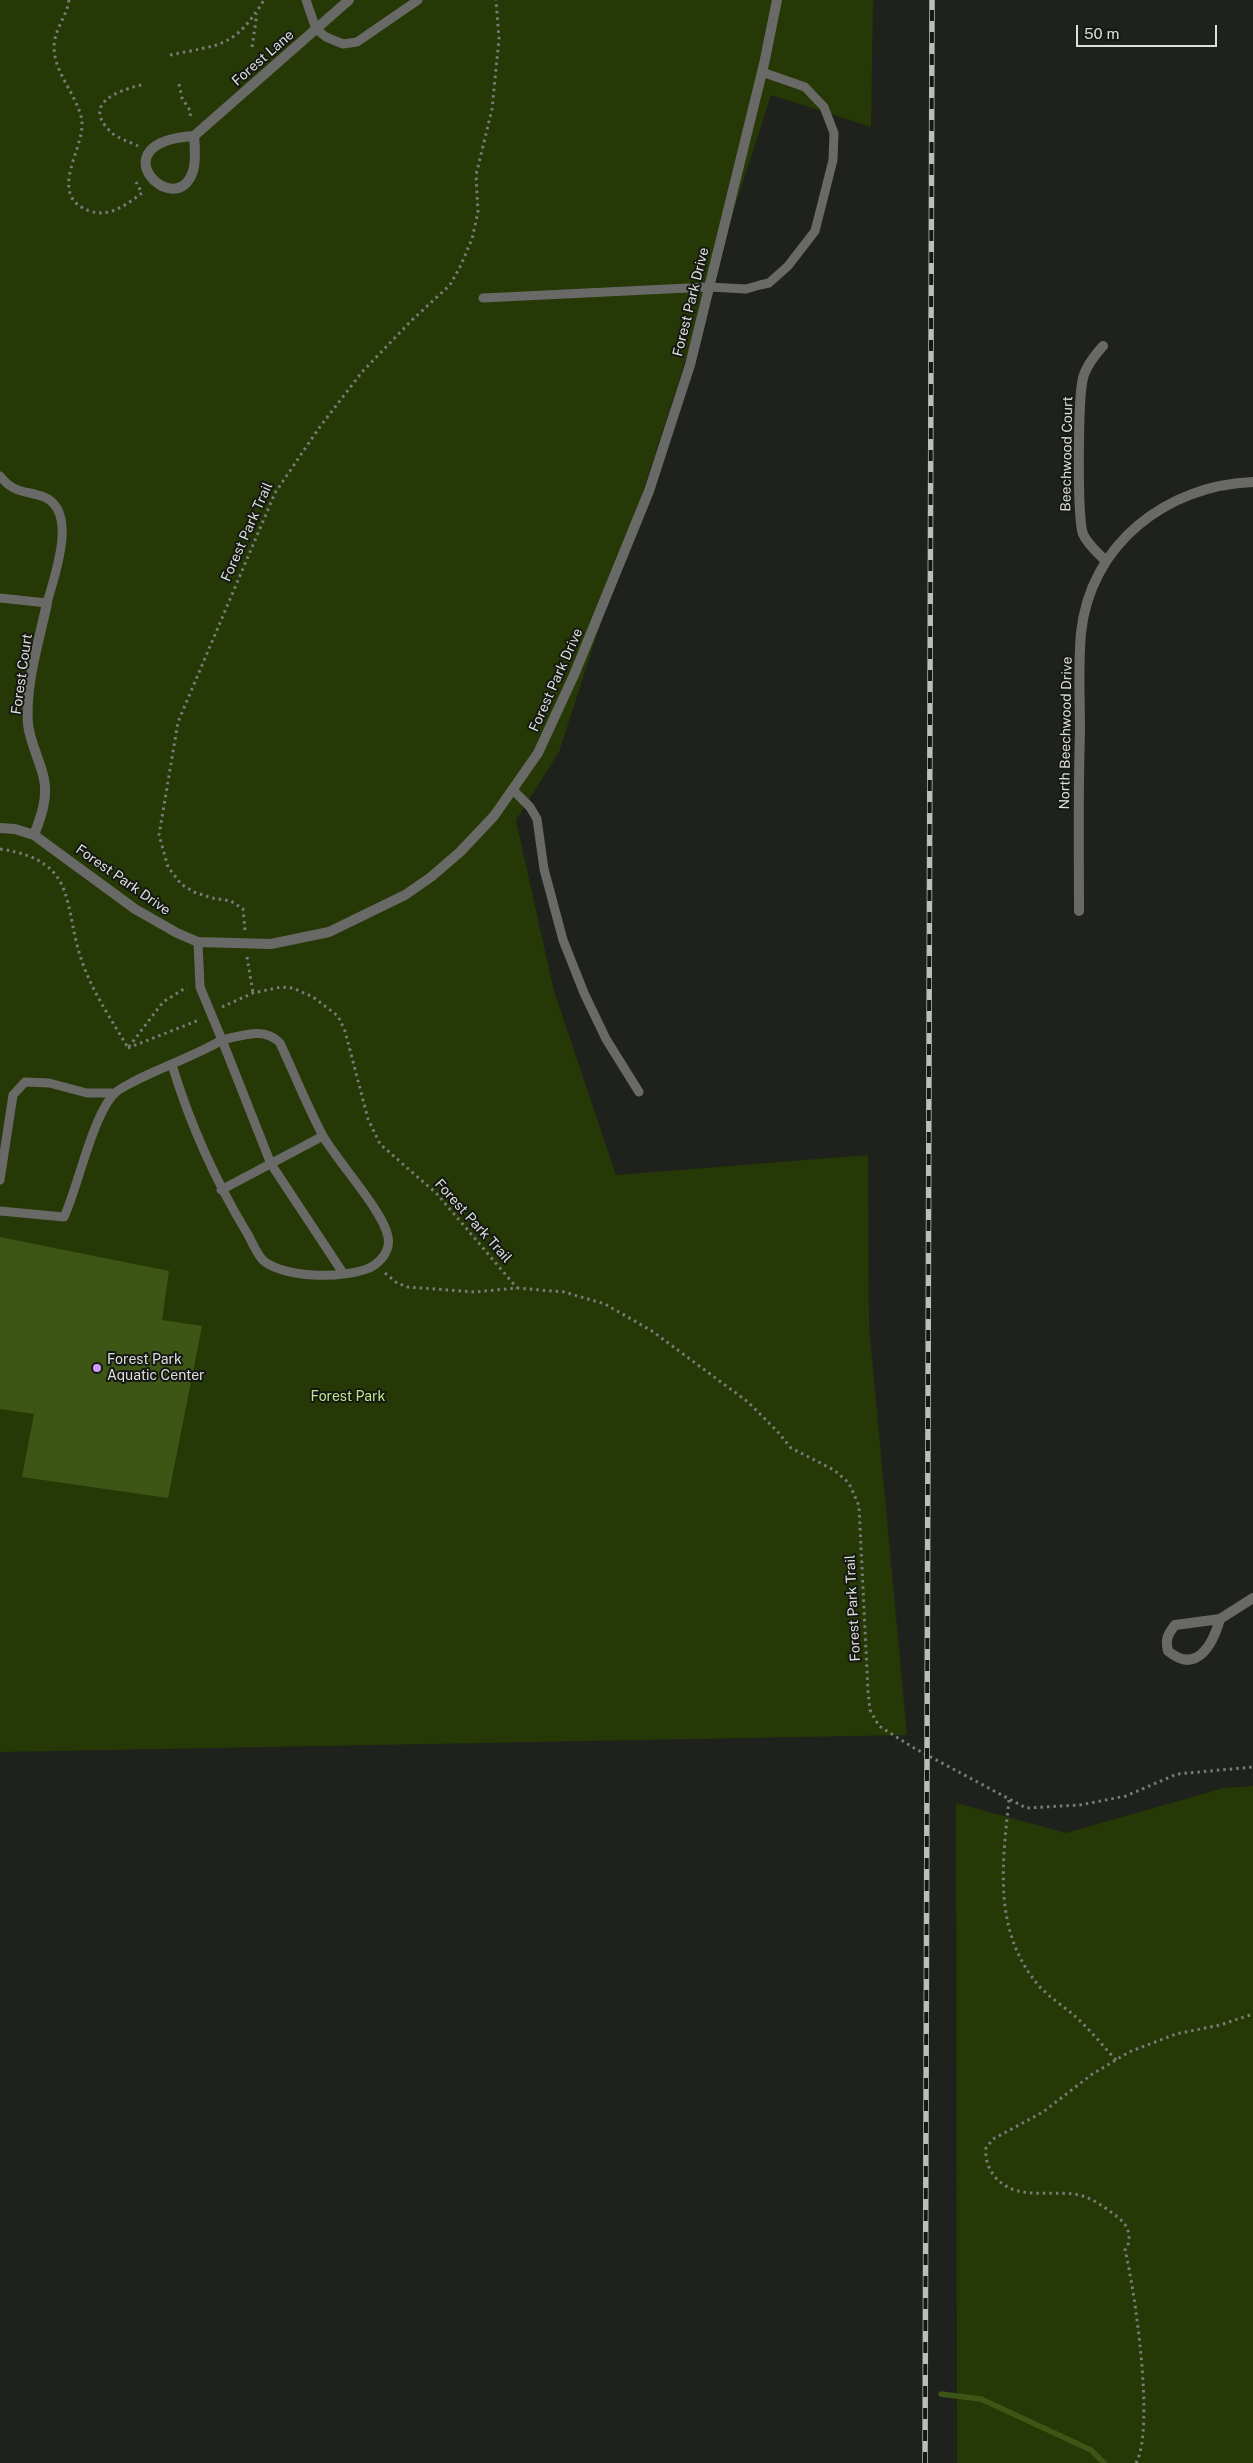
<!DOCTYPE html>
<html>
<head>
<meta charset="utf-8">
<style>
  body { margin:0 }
  #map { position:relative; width:1253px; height:2463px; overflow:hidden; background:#1f221c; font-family:"Public Sans",sans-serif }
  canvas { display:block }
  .scale { position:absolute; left:1076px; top:25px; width:141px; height:22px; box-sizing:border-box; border:2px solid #dddfdb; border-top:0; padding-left:6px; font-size:15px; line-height:18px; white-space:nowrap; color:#dddfdb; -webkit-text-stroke:4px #161813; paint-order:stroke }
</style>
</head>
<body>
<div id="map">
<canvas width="1253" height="2463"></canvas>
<div class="scale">50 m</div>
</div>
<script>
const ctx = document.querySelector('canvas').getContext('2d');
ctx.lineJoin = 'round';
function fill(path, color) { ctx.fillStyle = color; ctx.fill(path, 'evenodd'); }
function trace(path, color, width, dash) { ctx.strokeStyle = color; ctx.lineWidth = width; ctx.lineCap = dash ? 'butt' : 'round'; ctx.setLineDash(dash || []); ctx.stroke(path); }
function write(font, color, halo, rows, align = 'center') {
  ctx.font = font + ' "Public Sans",sans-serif'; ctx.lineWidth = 4; ctx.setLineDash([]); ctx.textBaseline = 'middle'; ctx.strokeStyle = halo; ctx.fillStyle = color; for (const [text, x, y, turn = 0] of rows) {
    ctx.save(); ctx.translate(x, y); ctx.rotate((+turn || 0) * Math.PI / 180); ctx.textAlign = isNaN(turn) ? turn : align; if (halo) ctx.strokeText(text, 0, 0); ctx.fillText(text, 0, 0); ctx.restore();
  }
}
fill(new Path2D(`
  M0 0H873L871 127 771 95 559 752 516 820 554 991 616 1175 868 1155 869 1326 907 1735 0 1752Z
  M1253 1786V2463H957L956 1803 1066 1833 1224 1788Z`), '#253805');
fill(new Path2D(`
  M0 1237 169 1271 162 1320 202 1326 168 1498 22 1477 34 1414 0 1409Z`), '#3d5616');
trace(new Path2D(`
  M941 2394 981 2399 1091 2450 1104 2463`), '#3d5616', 5.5);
trace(new Path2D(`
  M69 0C67 16 54 30 54 47 54 74 79 97 82 122 84 150 46 196 90 211 110 218 127 204 142 193L136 182
  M252 47 257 14
  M170 55C222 44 234 48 264 0
  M179 84 182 98 191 112 189 120
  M138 146C130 142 116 138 110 131 80 102 123 89 145 84
  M0 849C82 861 61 908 84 967 95 996 113 1022 128 1048L163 1002 187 987
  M245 930 243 909 231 901 212 898 194 892 181 884 168 867 159 835 178 722 275 493 319 428 362 372 411 321 450 285 461 265 472 239 478 212 476 175 492 109 499 39 496 0
  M247 957 253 993
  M222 1007 253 993 281 987 293 988 313 997 338 1016 345 1031 368 1119 380 1144 437 1194 517 1288
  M128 1048 199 1020
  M385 1273 397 1283 408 1287 474 1292 517 1288 564 1292 605 1304 652 1331 748 1402 777 1431 791 1448 834 1470 849 1483 859 1506 868 1691 870 1710 879 1726 914 1748 1026 1808 1080 1805 1126 1796 1177 1774 1253 1767
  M1009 1800C1002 1866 993 1932 1039 1986 1050 1998 1065 2007 1077 2018 1091 2031 1103 2046 1116 2060
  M1136 2463C1155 2429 1135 2291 1125 2250 1130 2244 1130 2235 1127 2228 1123 2220 1115 2215 1108 2210 1097 2202 1087 2196 1074 2194 1046 2191 1015 2200 995 2177 988 2168 985 2159 986 2148L993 2139 1043 2112 1091 2075 1129 2052 1176 2034 1220 2025 1253 2014`), '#787b76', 3, [2.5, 4]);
trace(new Path2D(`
  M306 0 316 29 326 37 343 44 357 42 418 0
  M483 298 709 287 746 289 760 285 769 283 788 266 815 231 833 160 834 133 824 107 805 87 762 72
  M0 476C14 494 25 490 44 497 79 511 54 577 47 603L0 598
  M513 790 530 807 537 819 544 869 563 940 584 993 606 1039 639 1092
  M172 1065C190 1124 215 1180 247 1233 252 1241 257 1256 265 1262 289 1278 337 1278 364 1270 378 1266 391 1252 388 1237 384 1212 337 1161 323 1136 307 1106 294 1073 280 1043 264 1026 242 1036 222 1040L271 1164 343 1273
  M0 1180 13 1095 25 1082 49 1083 87 1093H115
  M221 1190 323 1136
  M0 1211 64 1217C78 1187 93 1114 115 1093 119 1089 126 1086 131 1083 161 1067 193 1057 222 1040L200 987 198 942`), '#696a67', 9);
trace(new Path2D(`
  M194 136C195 147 196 161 193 171 176 224 95 142 194 136L349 0
  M1103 346C1095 355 1086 366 1083 378 1078 398 1077 516 1083 534 1088 545 1097 552 1105 560
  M0 828 15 829 34 835 135 909 177 933 198 942 271 944 329 932 405 895 431 877 460 852 494 816 538 753 574 675 649 491 690 365 764 64 777 0
  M34 835C41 817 48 798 44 779 40 760 30 743 28 724 25 684 39 642 47 603
  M1079 911C1079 851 1078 791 1080 732 1080 699 1078 665 1081 633 1090 544 1167 485 1253 482
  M1220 1619C1213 1644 1197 1675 1168 1651 1165 1639 1168 1634 1175 1625L1220 1619 1253 1598`), '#696a67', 10);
const rail = new Path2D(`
  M925 2463 932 0`);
trace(rail, '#bbbeb9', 5.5);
trace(rail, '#161813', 4, [11]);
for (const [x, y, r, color] of [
  [97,1368,5,"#d19dfe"]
]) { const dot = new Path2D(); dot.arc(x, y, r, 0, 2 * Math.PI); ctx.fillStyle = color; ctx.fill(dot); trace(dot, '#161813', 2); }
write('14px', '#dddfdb', '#161813', [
  ["Forest Lane",263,58,-41],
  ["Forest Park Drive",691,302,-76],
  ["Beechwood Court",1067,454,-89],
  ["Forest Park Trail",247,532,-66],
  ["Forest Court",22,674,-82],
  ["Forest Park Drive",556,680,-66],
  ["North Beechwood Drive",1066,733,-89],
  ["Forest Park Drive",123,880,35],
  ["Forest Park Trail",473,1221,48],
  ["Forest Park Trail",853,1608,-93]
]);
write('14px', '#dddfdb', '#161813', [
  ["Forest Park",107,1360],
  ["Aquatic Center",107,1376]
], 'left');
write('14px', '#bfe68c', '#161813', [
  ["Forest Park",348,1397]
]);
</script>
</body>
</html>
